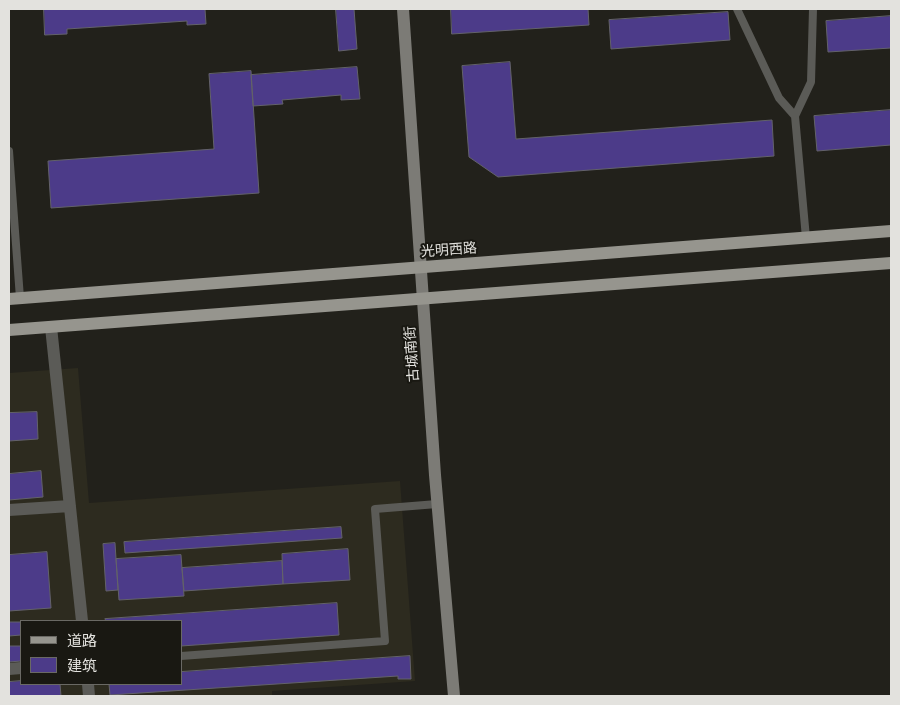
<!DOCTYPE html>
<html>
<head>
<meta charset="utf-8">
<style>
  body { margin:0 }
  #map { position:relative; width:900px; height:705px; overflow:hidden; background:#22211b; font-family:Mulish,"Noto Sans SC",sans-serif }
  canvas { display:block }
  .frame { position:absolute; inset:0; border:10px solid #e3e2de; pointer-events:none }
  .legend { position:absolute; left:20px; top:620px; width:162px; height:65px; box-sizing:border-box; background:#191812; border:1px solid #6a6964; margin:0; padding:6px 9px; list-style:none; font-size:15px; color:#e3e2de }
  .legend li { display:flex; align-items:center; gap:10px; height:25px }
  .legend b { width:25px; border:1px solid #6a6964 }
</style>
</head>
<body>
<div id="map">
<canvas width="900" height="705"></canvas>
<div class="frame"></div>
<ul class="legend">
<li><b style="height:6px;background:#96958e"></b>道路</li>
<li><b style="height:14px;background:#4c3b89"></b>建筑</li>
</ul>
</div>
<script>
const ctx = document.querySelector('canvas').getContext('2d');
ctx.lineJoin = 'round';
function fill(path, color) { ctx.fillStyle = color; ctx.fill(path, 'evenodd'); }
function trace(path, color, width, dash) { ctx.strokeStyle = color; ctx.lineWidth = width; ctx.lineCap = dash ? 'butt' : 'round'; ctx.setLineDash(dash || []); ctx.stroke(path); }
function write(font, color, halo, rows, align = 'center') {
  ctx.font = font + ' Mulish,"Noto Sans SC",sans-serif'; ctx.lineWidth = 4; ctx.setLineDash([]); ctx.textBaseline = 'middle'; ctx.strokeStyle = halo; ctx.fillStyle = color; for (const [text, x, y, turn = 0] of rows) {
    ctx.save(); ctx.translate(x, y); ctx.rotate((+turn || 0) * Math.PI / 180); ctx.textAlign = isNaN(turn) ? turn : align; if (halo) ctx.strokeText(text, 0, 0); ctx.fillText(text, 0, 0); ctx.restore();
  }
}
fill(new Path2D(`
  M78 368 89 503 400 481 415 681 272 691V696H9V373ZM21 621H181V684H21Z`), '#2d2b1f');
const building = new Path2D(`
  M44 9H205L206 24 187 25V21L67 29V34L45 35Z
  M336 9H354L357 49 339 51Z
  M451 9H588L589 25 452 34Z
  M728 12 730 40 611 49 609 20Z
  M891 16V48L828 52 826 21Z
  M510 62 516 139 772 120 774 156 498 177 469 157 462 66Z
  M357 67 360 99 341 100V95L282 100 283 104 253 106 251 75Z
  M251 71 259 193 51 208 48 161 214 149 209 74Z
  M891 110V145L817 151 814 116Z
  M37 412 38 439 9 441V413Z
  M41 471 43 497 9 500V474Z
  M341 527 342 538 125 553 124 542Z
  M115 543 118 590 106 591 103 544Z
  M348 549 350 580 283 584 282 554Z
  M47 552 51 608 9 611V555Z
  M181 555 184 596 119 600 116 559Z
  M282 561 283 584 184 591 182 568Z
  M337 603 339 635 181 646V621H106L105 619Z
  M9 622H21V635L9 636Z
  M9 646H21V661L9 662Z
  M410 656 411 679H398V676L110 695 109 684H181V672Z
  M21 681V684H60L61 696H9V682Z`);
fill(building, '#4c3b89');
trace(building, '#63626a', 1);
trace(new Path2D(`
  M737 9 779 98 795 116
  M9 151 20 298
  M806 238 795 116 811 82 813 9
  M181 656 385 641 375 509 437 504`), '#5b5b57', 8);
trace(new Path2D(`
  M51 327 82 621
  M9 510 70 506
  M9 669 21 668
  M88 684 89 696`), '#5b5b57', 12);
trace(new Path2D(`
  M403 9 435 475 454 696`), '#7c7b76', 12);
trace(new Path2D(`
  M9 299 891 231
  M9 330 891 263`), '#96958e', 12);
write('14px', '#e3e2de', '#191812', [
  ["光明西路",449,250,-4],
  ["古城南街",412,354,-94]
]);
</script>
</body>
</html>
